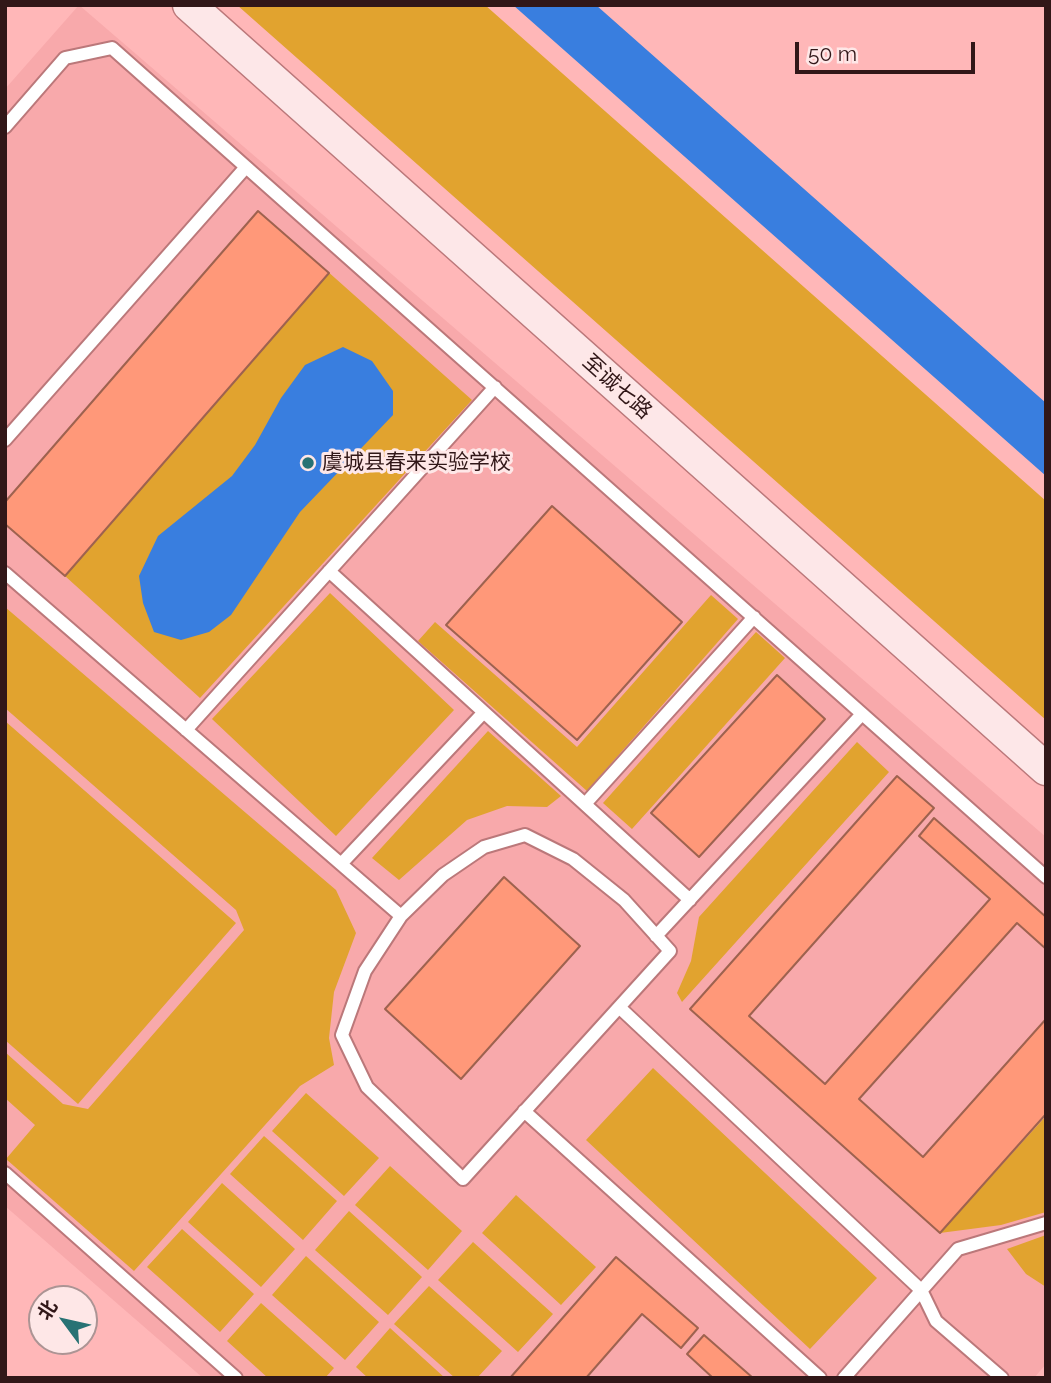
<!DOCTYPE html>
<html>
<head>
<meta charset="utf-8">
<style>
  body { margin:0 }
  #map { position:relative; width:1051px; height:1383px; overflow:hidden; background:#ffb7b8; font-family:Raleway,"Noto Sans SC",sans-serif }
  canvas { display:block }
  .frame { position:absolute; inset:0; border:7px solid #311718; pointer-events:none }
  .north { position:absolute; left:28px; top:1285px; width:70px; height:70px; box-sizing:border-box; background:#fee7e7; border:2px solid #ac9494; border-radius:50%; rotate:303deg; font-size:19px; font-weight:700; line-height:28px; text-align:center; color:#311718 }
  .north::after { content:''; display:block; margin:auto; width:24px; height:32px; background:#287274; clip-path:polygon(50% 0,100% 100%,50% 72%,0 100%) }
  .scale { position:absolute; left:795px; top:42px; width:180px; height:32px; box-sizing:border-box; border:4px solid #311718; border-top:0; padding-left:9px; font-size:21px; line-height:24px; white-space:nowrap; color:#311718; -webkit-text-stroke:5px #fee7e7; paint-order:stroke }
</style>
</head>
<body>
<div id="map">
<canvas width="1051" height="1383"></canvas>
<div class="frame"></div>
<div class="north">北</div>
<div class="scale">50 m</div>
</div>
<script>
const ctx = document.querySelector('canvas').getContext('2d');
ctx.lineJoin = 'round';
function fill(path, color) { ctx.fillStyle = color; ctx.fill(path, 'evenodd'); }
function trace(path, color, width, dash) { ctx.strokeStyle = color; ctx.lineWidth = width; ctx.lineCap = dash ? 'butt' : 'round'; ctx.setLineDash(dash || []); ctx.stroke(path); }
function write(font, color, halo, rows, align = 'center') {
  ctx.font = font + ' Raleway,"Noto Sans SC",sans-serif'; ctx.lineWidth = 6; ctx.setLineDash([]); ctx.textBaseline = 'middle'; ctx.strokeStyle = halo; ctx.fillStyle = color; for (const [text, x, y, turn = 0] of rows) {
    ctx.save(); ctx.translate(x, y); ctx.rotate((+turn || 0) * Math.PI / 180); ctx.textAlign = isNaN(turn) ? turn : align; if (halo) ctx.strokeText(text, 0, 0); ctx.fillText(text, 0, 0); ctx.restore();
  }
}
fill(new Path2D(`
  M79 5 1046 837V1364L1034 1378H203L5 1206V89Z`), '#f8a9ab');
fill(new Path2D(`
  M237 5H485L1046 501V720Z
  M326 270 472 400 200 698 65 576Z
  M330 593 454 710 336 836 212 719Z
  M711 595 738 619 587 791 418 641 435 622 577 747Z
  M5 607 336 890 356 933 334 992 329 1038 334 1065 300 1086 134 1271 6 1159 35 1125 5 1098V1052L63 1104 88 1109 244 930 236 910 5 708Z
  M756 632 785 658 632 829 603 803Z
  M5 721 236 923 78 1104 5 1040Z
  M488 731 561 796 547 807 507 806 467 820 399 880 372 858Z
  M857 742 889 772 682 1002 677 993 691 961 699 917Z
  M653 1068 877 1278 810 1349 586 1140Z
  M306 1093 379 1158 344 1196 272 1131Z
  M1046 1116V1212L1001 1225 940 1233Z
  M264 1136 337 1201 303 1240 230 1174Z
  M390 1166 462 1231 428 1270 355 1205Z
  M222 1183 295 1249 261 1287 188 1222Z
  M516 1195 596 1267 561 1305 482 1233Z
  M349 1211 422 1277 388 1315 315 1250Z
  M182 1229 254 1294 220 1332 147 1267Z
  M1046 1235V1287L1026 1274 1007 1249Z
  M473 1242 553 1314 518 1352 438 1280Z
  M306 1256 379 1322 345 1360 272 1295Z
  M429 1286 502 1351 477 1378H455L394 1324Z
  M261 1303 334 1368 325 1378H268L227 1341Z
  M390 1328 445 1378H368L356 1367Z`), '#e1a32f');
fill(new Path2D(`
  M513 5H596L1046 403V476Z
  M343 347 372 361 393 391V415L300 512 231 615 209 632 181 640 154 632 143 603 139 576 158 536 232 476 255 445 281 398 305 365Z`), '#397edf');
const building = new Path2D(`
  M258 211 329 273 65 576 5 524V502Z
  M552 506 682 622 577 740 446 625Z
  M777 675 825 719 699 857 651 813Z
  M897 776 934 808 749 1016 825 1084 990 899 919 836 934 818 1046 917V949L1017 923 859 1099 923 1157 1046 1019V1114L940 1233 690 1009Z
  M504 877 580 946 461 1079 385 1009Z
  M616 1257 698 1328 681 1348 642 1314 586 1378H510Z
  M704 1335 753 1378H713L687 1354Z`);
fill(building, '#ff9879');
trace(building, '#9e624f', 2);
const lane = new Path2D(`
  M5 127 65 58 112 48 1046 877
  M5 440 246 167
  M329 571 690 900
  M5 573 401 916
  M186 730 495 387
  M585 804 754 617
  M525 835 573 859 624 900 670 951 463 1179 367 1087 342 1035 365 971 401 916 443 875 484 847Z
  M341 864 484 712
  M656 936 862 714
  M619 1007 921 1290 936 1321 1002 1378
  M524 1111 820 1378
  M5 1173 236 1378
  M844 1378 958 1249 1046 1223`);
const secondary = new Path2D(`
  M189 5 1046 769`);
trace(lane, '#bb787a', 16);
trace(secondary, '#bb787a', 35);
trace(lane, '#fff', 12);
trace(secondary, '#fde7e8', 32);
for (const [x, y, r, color] of [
  [308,463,7,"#287274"]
]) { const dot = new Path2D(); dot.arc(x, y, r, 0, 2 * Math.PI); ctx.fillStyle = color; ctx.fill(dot); trace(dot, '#fee7e7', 2.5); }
write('21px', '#311718', '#fee7e7', [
  ["至诚七路",617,387,42]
]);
write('21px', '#311718', '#fee7e7', [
  ["虞城县春来实验学校",322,463]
], 'left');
</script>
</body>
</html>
